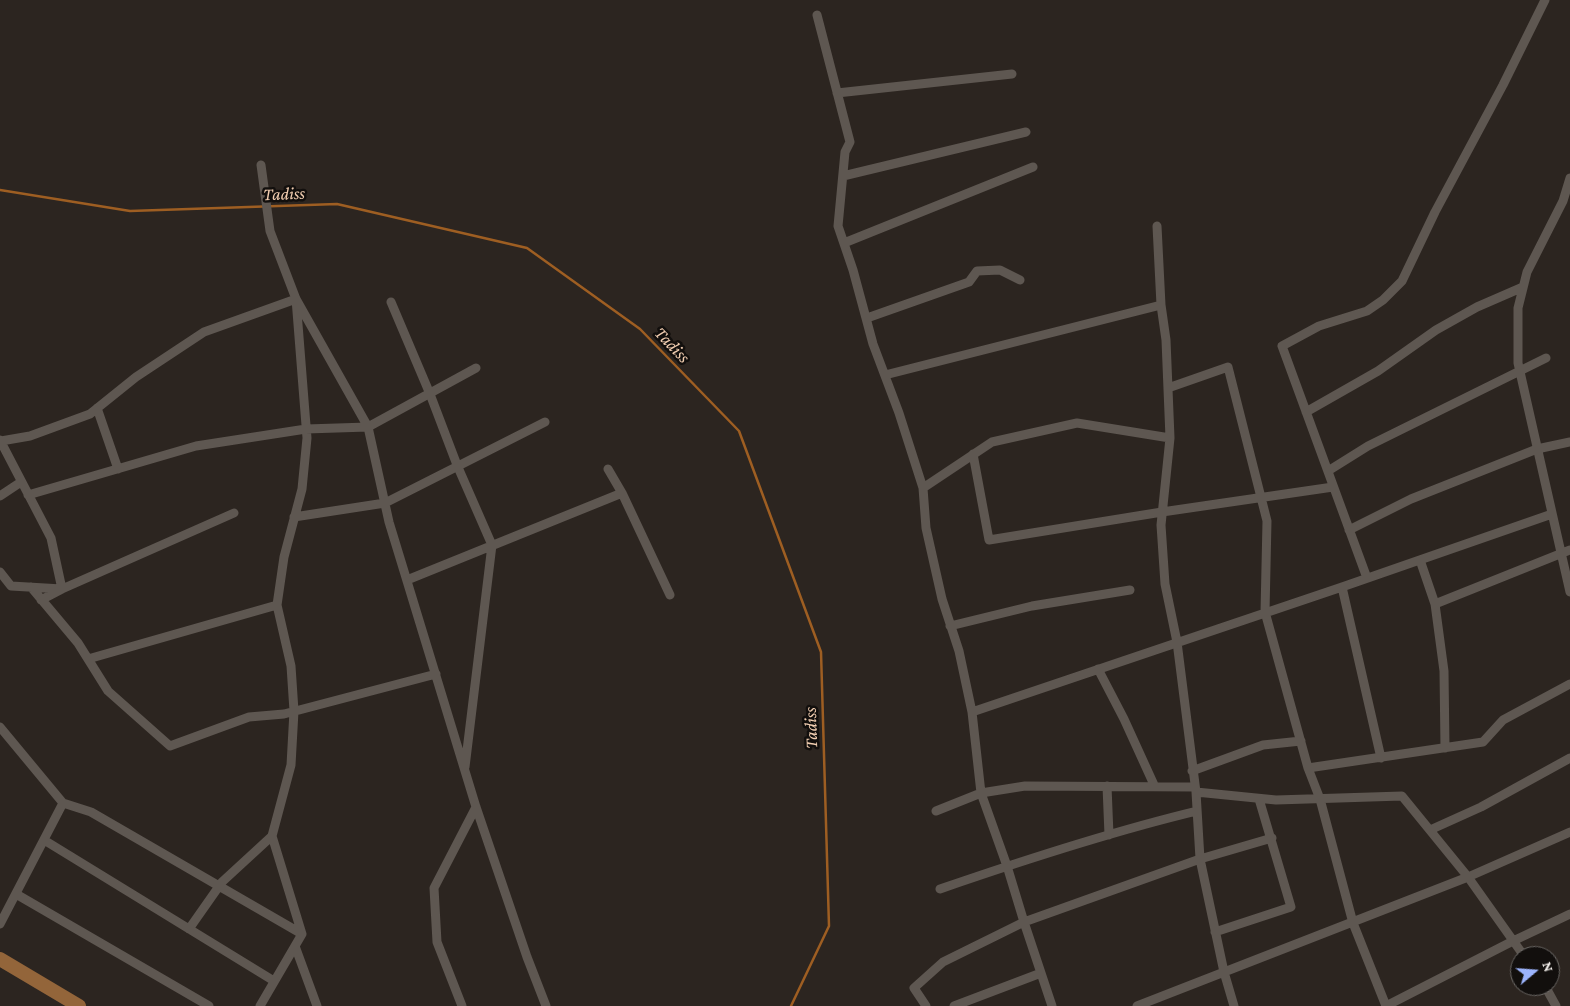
<!DOCTYPE html>
<html>
<head>
<meta charset="utf-8">
<style>
  body { margin:0 }
  #map { position:relative; width:1570px; height:1006px; overflow:hidden; background:#2c2520; font-family:"Crimson Pro",serif }
  canvas { display:block }
  .north { position:absolute; left:1510px; top:946px; width:50px; height:50px; box-sizing:border-box; background:#120f0d; border:1px solid #6c6966; border-radius:50%; rotate:72deg; font-size:14px; font-weight:700; line-height:20px; text-align:center; color:#f4f0ec }
  .north::after { content:''; display:block; margin:auto; width:18px; height:22px; background:#9cb4fd; clip-path:polygon(50% 0,100% 100%,50% 72%,0 100%) }
</style>
</head>
<body>
<div id="map">
<canvas width="1570" height="1006"></canvas>
<div class="north">N</div>
</div>
<script>
const ctx = document.querySelector('canvas').getContext('2d');
ctx.lineJoin = 'round';
function trace(path, color, width, dash) { ctx.strokeStyle = color; ctx.lineWidth = width; ctx.lineCap = dash ? 'butt' : 'round'; ctx.setLineDash(dash || []); ctx.stroke(path); }
function write(font, color, halo, rows, align = 'center') {
  ctx.font = font + ' "Crimson Pro",serif'; ctx.lineWidth = 5; ctx.setLineDash([]); ctx.textBaseline = 'middle'; ctx.strokeStyle = halo; ctx.fillStyle = color; for (const [text, x, y, turn = 0] of rows) {
    ctx.save(); ctx.translate(x, y); ctx.rotate((+turn || 0) * Math.PI / 180); ctx.textAlign = isNaN(turn) ? turn : align; if (halo) ctx.strokeText(text, 0, 0); ctx.fillText(text, 0, 0); ctx.restore();
  }
}
trace(new Path2D(`
  M0 190 130 211 337 204 527 248 640 329 739 431 821 652 829 926 791 1006`), '#9e5e22', 2.5);
trace(new Path2D(`
  M817 15 850 142 845 152 838 226 853 270 873 344 899 413 923 488 926 528 942 599 959 651 972 712 981 793 1007 866 1024 922 1052 1006
  M837 93 1012 74
  M261 165 270 231 296 299 368 427 389 522 476 807 527 957 546 1006
  M843 176 1026 132
  M1570 178 1563 201 1527 272 1518 308V363L1570 592
  M1157 226 1161 305 1166 340 1170 438 1161 525 1165 584 1177 642 1185 705 1196 792 1200 859 1224 972 1234 1006
  M844 243 1033 167
  M391 302 430 394 457 465 492 545 465 767
  M867 318 969 282 977 271 1000 270 1020 280
  M885 375 1161 305
  M1168 388 1228 367 1267 521 1265 612 1308 768 1320 799 1353 923 1386 1006
  M97 408 118 469
  M1306 412 1378 371 1436 330 1477 307 1523 287
  M0 440 51 538 62 589 11 586 0 572
  M1 441 30 436 90 414 136 377 204 332 296 299 307 438 302 489 284 557 277 605 291 666 294 711 291 765 272 836 302 934 260 1006
  M973 454 989 540 1162 512 1333 487
  M608 469 622 493 670 595
  M1328 471 1368 446 1546 358
  M923 488 992 442 1077 423 1170 438
  M28 495 196 446 306 429 368 427 476 368
  M0 496 21 482
  M294 517 385 503 545 422
  M1349 530 1411 499 1537 449 1570 442
  M1420 560 1435 604 1444 671 1445 748
  M1367 578 1282 346 1319 326 1367 311 1383 300 1402 281 1435 212 1503 85 1545 0
  M407 580 622 493
  M31 587 78 643 108 691 170 746 249 717 284 714 436 674
  M1342 587 1381 758
  M41 600 62 589 234 513
  M1435 604 1570 550
  M950 626 1032 606 1130 590
  M88 659 277 605
  M1098 669 1124 719 1155 787
  M972 712 1342 587 1552 514
  M0 727 63 803 91 812 302 934
  M1308 768 1483 742 1503 720 1570 684
  M1192 771 1263 745 1301 741
  M1107 786 1109 835
  M1196 792 1276 800 1402 796 1468 877 1524 956
  M936 811 981 793 1025 786 1195 787
  M1430 830 1481 807 1570 758
  M44 840 274 981
  M940 889C1024 860 1110 832 1197 811
  M16 894 209 1006
  M0 924 63 803
  M189 929 222 882 272 836
  M1215 932 1291 907 1259 799
  M295 946 317 1006
  M1545 986 1556 1006
  M462 1006 437 942 434 888 476 807
  M926 1006 914 988 943 962 1024 922 1200 859 1272 838
  M954 1006 1041 973
  M1137 1006 1468 877 1570 832
  M1386 1006 1513 941 1570 914`), '#5e5751', 9);
trace(new Path2D(`
  M0 959 79 1006`), '#93653a', 14);
write('italic 18px', '#f2ceb1', '#120f0d', [
  ["Tadiss",284,194,-2],
  ["Tadiss",672,345,46],
  ["Tadiss",811,728,-92]
]);
</script>
</body>
</html>
